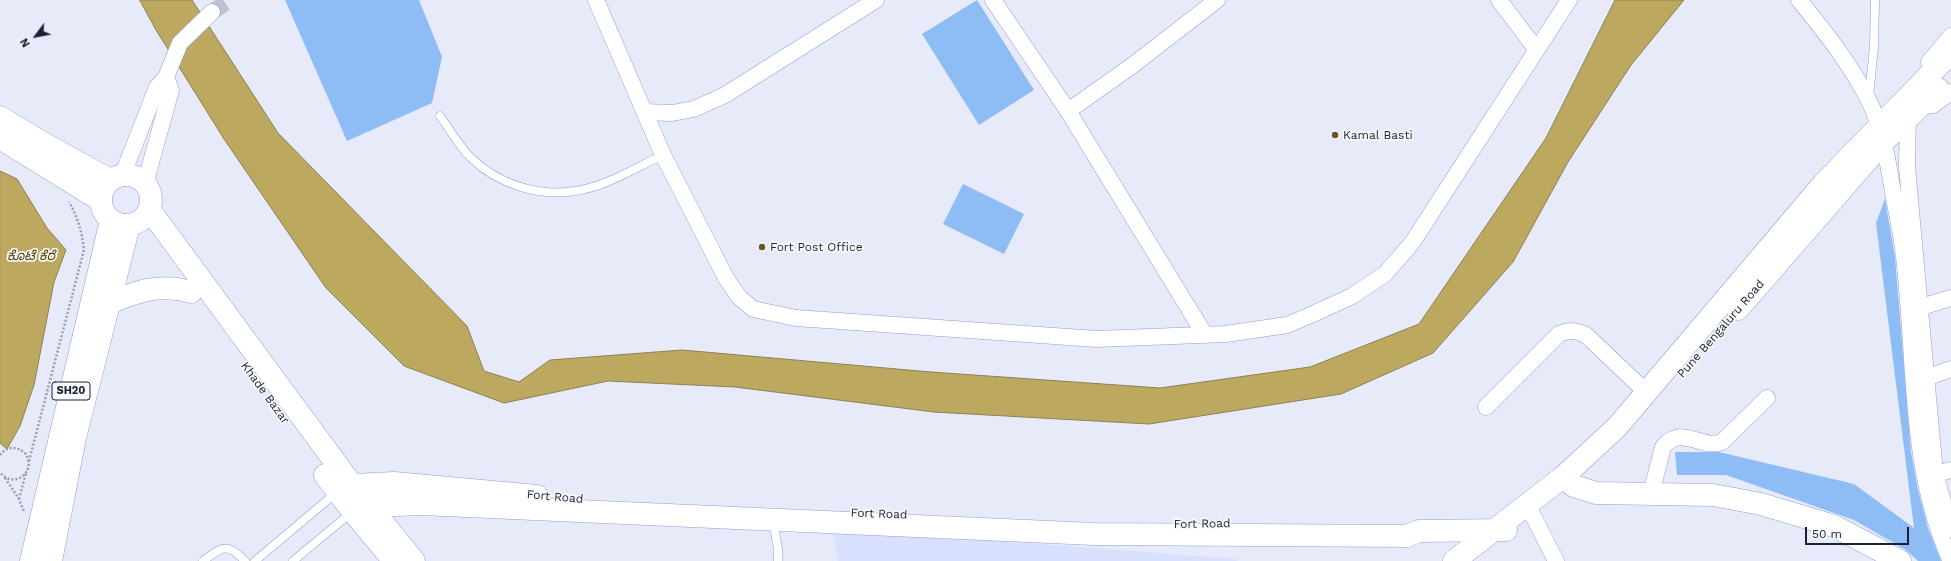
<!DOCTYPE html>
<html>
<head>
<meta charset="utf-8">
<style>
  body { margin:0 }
  #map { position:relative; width:1951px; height:561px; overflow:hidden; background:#e7eaf8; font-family:"Work Sans",sans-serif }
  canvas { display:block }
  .north { position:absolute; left:16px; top:16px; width:40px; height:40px; -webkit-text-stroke:3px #f8f8f8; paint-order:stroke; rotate:238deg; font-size:11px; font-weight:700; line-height:16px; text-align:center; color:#1c2139 }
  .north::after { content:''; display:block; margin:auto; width:14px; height:18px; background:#1c2139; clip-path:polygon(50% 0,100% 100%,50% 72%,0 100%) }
  .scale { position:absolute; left:1805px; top:527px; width:104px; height:18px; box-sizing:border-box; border:2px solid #1c2139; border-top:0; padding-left:5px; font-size:12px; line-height:14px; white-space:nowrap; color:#1c2139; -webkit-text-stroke:3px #f8f8f8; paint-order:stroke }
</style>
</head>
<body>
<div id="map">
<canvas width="1951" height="561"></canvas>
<div class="north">N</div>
<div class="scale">50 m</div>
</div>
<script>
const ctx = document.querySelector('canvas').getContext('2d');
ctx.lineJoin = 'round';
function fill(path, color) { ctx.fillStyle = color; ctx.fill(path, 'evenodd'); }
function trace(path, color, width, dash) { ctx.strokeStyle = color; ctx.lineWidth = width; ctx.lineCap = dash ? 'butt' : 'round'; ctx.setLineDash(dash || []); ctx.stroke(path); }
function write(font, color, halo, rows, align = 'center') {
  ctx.font = font + ' "Work Sans","Noto Sans Kannada",sans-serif'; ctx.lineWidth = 3.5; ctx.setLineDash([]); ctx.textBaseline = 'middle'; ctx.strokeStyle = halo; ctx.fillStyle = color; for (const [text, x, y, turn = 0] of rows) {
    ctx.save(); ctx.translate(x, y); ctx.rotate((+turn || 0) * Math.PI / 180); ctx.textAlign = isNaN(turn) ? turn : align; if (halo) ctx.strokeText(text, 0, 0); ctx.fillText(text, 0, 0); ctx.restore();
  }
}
fill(new Path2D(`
  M832 528 1237 559V561H838Z`), '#d9e0fe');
const water = new Path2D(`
  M140 0H192L278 133 467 326 484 371 519 382 550 360 682 350 931 372 1160 388 1310 367 1419 324 1546 138 1615 0H1684L1631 65 1568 162 1513 262 1433 353 1341 394 1149 424 934 412 735 387 608 381 504 403 404 366 326 288 224 139 156 30Z
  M0 171 17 179 47 228 66 250 54 282 34 385 20 426 7 449 0 443Z`);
fill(water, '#bda860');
trace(water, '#8d8054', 1);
fill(new Path2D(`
  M285 0H419L442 57 432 103 347 141Z
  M977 0 1034 90 979 125 922 34Z
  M963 184 1024 214 1004 254 943 224Z
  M1885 199 1895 258 1911 452 1918 490 1928 528 1941 561H1918L1906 550 1854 520 1726 475H1677L1675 452H1719L1854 484 1914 528 1876 223Z`), '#8ebcf5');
trace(new Path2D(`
  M212 12 230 0`), '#bec2d2', 16, [16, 8]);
const lane = new Path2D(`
  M1869 96 1874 47 1875 0
  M440 116C450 130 459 146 471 158 498 184 538 197 575 191 605 187 635 168 663 155
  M773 521 778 549V561
  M203 561C222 547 227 542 245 561
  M255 561 337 492
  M293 561 352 512`);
const street = new Path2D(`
  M596 0 663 155 726 278 739 297 753 309 796 318 1097 339 1226 334 1287 325 1313 314 1352 296 1385 274 1412 243 1569 0
  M993 0 1068 111 1205 335
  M1499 0 1536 49
  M1799 0C1824 31 1850 63 1868 99 1884 130 1888 164 1894 198 1898 218 1902 238 1904 257 1916 358 1908 467 1951 561
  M1929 62 1951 36
  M1923 105H1933L1951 92
  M1068 111 1133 65 1217 0
  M644 112 672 113 694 109 725 95 876 0
  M1908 113 1907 167 1935 474 1951 529
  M123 174 157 87 166 77 180 43 212 12
  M145 184 171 90 166 77
  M1921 307 1951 298
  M1926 378 1951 369
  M1486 407 1559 334C1570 330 1575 330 1586 335L1646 392
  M1935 474 1951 470
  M1651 494 1663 447C1682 424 1701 450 1722 442L1767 398
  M1532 514 1556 561`);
const secondary = new Path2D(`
  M1563 477 1574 486 1596 493 1713 495 1761 504 1834 526 1900 561
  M338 491 352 485 394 483 537 496
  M354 511 370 506 422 504 1094 534 1407 536 1419 531 1506 530`);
const primary = new Path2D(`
  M0 117 41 142 110 180
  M0 138 100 200
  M101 200a25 25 0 1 1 50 0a25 25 0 1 1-50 0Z
  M149 209 352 485 414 561
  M109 303C138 291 160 283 191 292
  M1738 309 1884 141 1938 89
  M325 475 353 512 394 561
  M31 561 111 220
  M51 561 75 438 129 225
  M1454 561 1563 477 1617 427 1824 183 1951 53`);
trace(lane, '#8f9ddc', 9);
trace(street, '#8f9ddc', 17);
trace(secondary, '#8f9ddc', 23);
trace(primary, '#8f9ddc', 23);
trace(new Path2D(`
  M0 455C7 446 16 446 25 453 38 472 13 490 0 472
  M29 461 84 250C82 233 78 217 69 202
  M5 478 19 499 24 512
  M19 499 26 473`), '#9b9fb1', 2.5, [2, 2]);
trace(lane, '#fff', 8);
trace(street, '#fff', 16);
trace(secondary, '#fff', 22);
trace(primary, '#fff', 22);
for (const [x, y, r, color] of [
  [1335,135,4,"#655724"],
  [762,247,4,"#655724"]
]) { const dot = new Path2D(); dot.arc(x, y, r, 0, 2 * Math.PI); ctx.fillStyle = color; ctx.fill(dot); trace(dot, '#f8f8f8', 1.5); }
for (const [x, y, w] of [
  [71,391,38]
]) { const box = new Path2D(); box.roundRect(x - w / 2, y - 9, w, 18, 3); ctx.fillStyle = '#f8f8f8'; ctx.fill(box); trace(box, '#1c2139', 1); }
write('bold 11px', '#1c2139', null, [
  ["SH20",71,391]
]);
write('12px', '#1c2139', '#f8f8f8', [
  ["Kamal Basti",1343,135],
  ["Fort Post Office",770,247]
], 'left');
write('12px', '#1c2139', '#f8f8f8', [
  ["Pune Bengaluru Road",1721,329,-49],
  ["Khade Bazar",265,393,54],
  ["Fort Road",555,497,5],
  ["Fort Road",879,514,2],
  ["Fort Road",1202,524,-1]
]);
write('italic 13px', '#4a3b00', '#f8f8f8', [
  ["ಕೊಟೆ ಕೆರೆ",31,256]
]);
</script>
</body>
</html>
